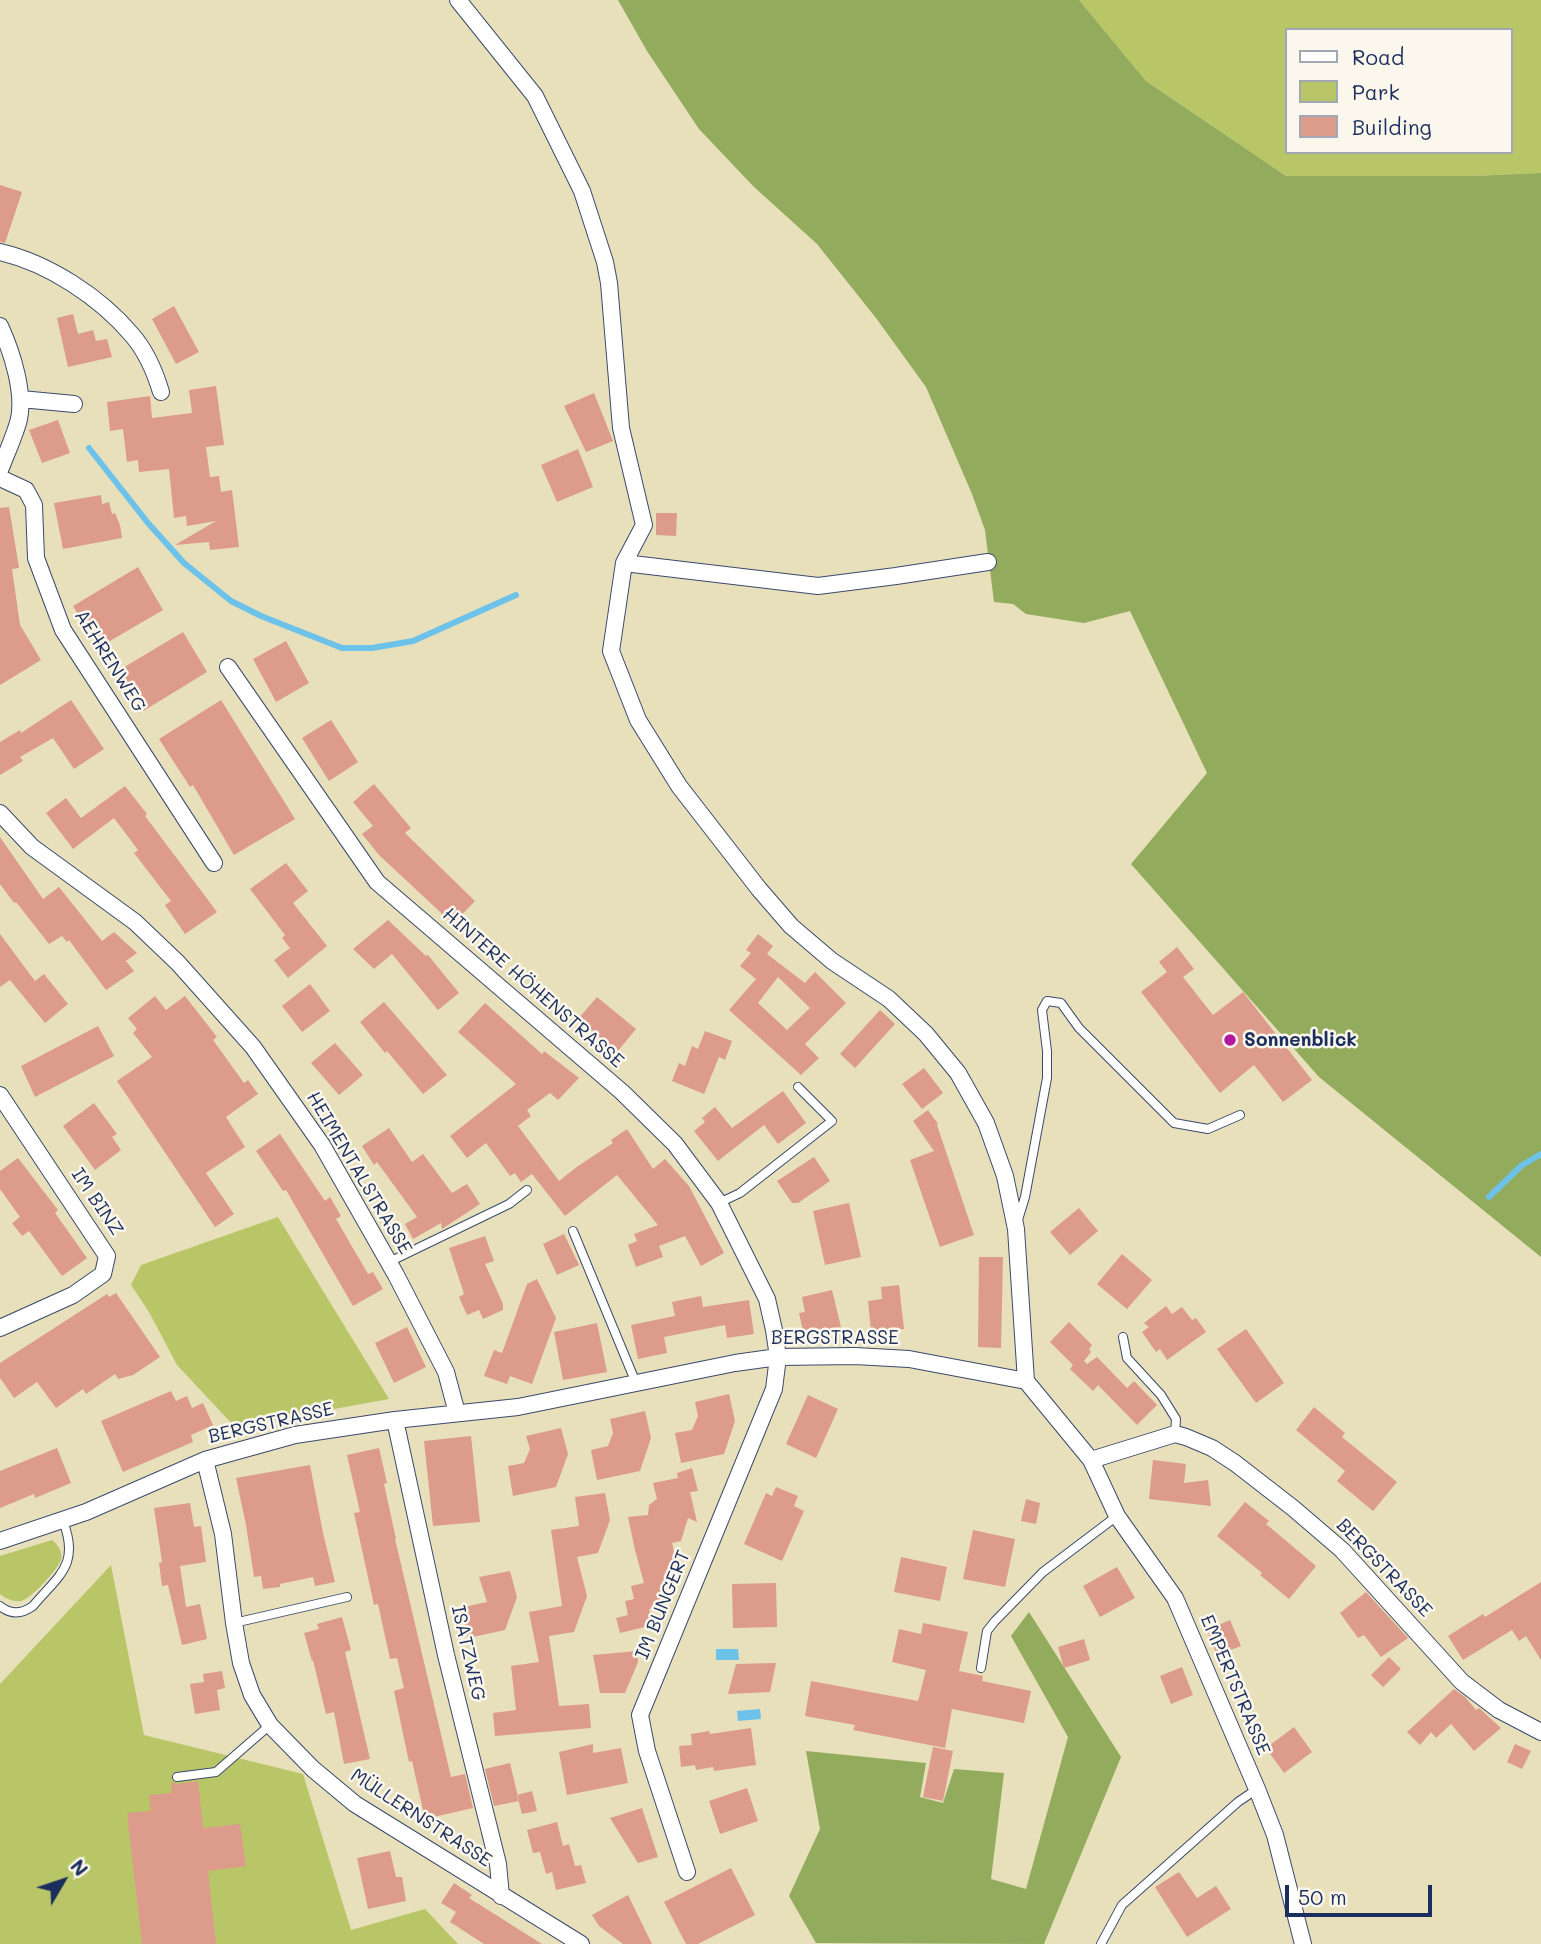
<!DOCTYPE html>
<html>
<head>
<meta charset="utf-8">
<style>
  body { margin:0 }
  #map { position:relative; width:1541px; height:1944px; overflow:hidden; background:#e7e0bb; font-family:Mali,sans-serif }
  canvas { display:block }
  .legend { position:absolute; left:1285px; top:28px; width:228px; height:126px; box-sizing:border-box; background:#fbf7ec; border:2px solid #a1a7b3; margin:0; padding:9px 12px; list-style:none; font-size:21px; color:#1b2f5e }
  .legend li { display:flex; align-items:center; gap:14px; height:35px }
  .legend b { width:35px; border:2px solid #a1a7b3 }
  .north { position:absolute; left:28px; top:1846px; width:70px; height:70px; -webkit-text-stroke:5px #fbf7ec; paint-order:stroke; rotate:51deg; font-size:19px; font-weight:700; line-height:28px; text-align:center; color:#1b2f5e }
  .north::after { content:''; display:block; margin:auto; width:24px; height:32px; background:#1b2f5e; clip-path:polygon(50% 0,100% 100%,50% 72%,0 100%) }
  .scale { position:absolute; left:1285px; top:1885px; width:147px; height:32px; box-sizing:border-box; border:4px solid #1b2f5e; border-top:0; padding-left:9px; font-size:21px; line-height:24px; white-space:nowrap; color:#1b2f5e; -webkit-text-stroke:5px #fbf7ec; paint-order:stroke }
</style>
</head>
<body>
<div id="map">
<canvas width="1541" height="1944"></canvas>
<ul class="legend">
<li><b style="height:9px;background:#fff"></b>Road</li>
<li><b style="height:19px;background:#b8c668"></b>Park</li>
<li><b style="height:19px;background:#dd9b8b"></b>Building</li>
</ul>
<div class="north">N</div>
<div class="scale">50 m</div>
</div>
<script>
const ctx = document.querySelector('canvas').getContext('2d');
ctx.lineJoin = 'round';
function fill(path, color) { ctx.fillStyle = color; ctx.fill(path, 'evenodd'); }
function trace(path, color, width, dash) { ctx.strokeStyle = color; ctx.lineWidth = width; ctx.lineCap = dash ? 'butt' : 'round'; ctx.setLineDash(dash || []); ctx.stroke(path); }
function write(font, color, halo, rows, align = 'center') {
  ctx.font = font + ' Mali,sans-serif'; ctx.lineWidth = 5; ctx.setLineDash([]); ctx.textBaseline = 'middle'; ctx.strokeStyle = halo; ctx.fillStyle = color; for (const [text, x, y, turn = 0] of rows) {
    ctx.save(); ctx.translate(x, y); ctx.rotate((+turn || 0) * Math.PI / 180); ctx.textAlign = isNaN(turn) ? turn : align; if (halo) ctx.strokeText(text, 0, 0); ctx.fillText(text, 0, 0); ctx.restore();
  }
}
fill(new Path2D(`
  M1079 0H1541V173L1473 176H1286L1146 81ZM1287 30H1511V152H1287Z
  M278 1217 389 1399 235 1427 177 1365 149 1312 131 1285 141 1265Z
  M52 1540C58 1545 63 1552 61 1560 58 1569 31 1599 21 1601 14 1602 6 1599 0 1594V1556Z
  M111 1565 144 1735 303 1774 351 1930 425 1909 458 1944H0V1684Z`), '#b8c668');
fill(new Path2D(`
  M618 0H1079L1146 81 1286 176H1473L1541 173V1257L1319 1077 1131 864 1207 773 1130 611 1084 623 1026 614 1013 604 994 602 985 530 972 494 926 387 876 318 817 244 753 186 699 129 647 51Z
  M1029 1612 1121 1757 1044 1944 816 1943 789 1896 820 1829 806 1751 926 1763 920 1797 943 1803 954 1769 1004 1773 991 1879 1026 1889 1068 1737 1011 1636Z`), '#92ab5c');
fill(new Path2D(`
  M716 1649H738L739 1660H716Z
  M760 1709 761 1719 738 1721 737 1711Z`), '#6dc2ea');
trace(new Path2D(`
  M89 448 148 523 184 563 231 601 261 616 342 648H372L413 641 516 595
  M1489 1197 1521 1166 1541 1154`), '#6dc2ea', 6);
fill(new Path2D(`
  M0 185 22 192 5 243 0 242Z
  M174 306 199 352 176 364 152 319Z
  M73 314 78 334 93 330 96 341 107 339 112 357 68 367 57 318Z
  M216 386 224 445 206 447 210 477 219 476 221 492 232 490 239 547 210 550 209 542 175 545 216 521 187 526 186 516 174 518 169 469 139 472 138 460 127 462 123 429 110 431 107 402 150 396 152 418 192 413 189 390Z
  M594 393 613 441 586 452 564 406Z
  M58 420 70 453 42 463 29 430Z
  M578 449 593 487 557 502 541 465Z
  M101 495 102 504 109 502 112 514 115 513 120 525 122 538 63 549 54 503Z
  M9 507 19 568 12 569 20 625 41 660 0 685V508Z
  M656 513H677L676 536 656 535Z
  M138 567 163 610 98 648 73 606Z
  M183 632 207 672 140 713 116 672Z
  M286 641 309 683 276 702 253 659Z
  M71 700 104 749 74 769 53 738 20 757 23 761 0 775V742L20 730 21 733Z
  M221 700 295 819 234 855 193 785 190 787 159 739Z
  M331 720 358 762 329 781 302 738Z
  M374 784 411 828 405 833 475 901 453 924 379 855 362 834 373 826 353 802Z
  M125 786 147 814 145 816 217 912 185 934 165 905 171 901 134 853 138 850 114 818 73 849 46 813 66 798 81 818Z
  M0 837 43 899 59 887 102 941 114 932 137 953 126 961 134 971 106 990 69 940 67 942 62 936 49 944 16 902 14 903 0 884Z
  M286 863 308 891 293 903 327 946 288 978 274 960 290 948 282 938 285 935 250 889Z
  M388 920 426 956 428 955 459 993 438 1010 392 954 374 969 353 949Z
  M0 934 35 981 44 974 68 1004 45 1023 10 980 0 987Z
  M758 934 773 946 767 954 805 983 815 972 846 1003 805 1044 819 1058 801 1075 729 1010 756 979 740 966 751 953 746 950ZM778 977 810 1008 787 1030 758 1003Z
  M1177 947 1194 969 1183 977 1213 1015 1243 992 1312 1080 1283 1102 1254 1065 1220 1093 1141 992 1167 972 1159 962Z
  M310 984 330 1011 302 1032 282 1006Z
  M155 996 166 1010 185 996 217 1037 213 1040 244 1083 248 1080 258 1094 226 1117 245 1147 206 1173 234 1214 215 1227 117 1081 152 1057 133 1033 137 1029 128 1018Z
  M597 997 636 1029 617 1052 578 1019Z
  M384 1002 447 1075 423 1094 387 1051 385 1053 360 1022Z
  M485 1003 542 1054 544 1051 579 1078 558 1100 550 1093 527 1110 531 1116 518 1126 559 1181 578 1166 613 1143 611 1140 627 1129 653 1169 665 1159 689 1186 724 1253 701 1266 685 1236 659 1246 663 1257 636 1267 628 1245 637 1241 634 1234 658 1225 617 1175 565 1216 532 1174 521 1182 515 1173 510 1176 486 1143 467 1158 450 1136 516 1084 458 1032Z
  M880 1010 895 1024 855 1068 840 1054Z
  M98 1026 114 1056 35 1097 21 1066Z
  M705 1031 732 1041 725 1060 719 1057 704 1094 672 1081 679 1063 685 1066 692 1046 698 1049Z
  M335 1043 363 1075 339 1095 311 1063Z
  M924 1068 943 1093 922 1109 902 1084Z
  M783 1091 806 1123 778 1144 764 1125 718 1161 694 1131 705 1122 702 1118 715 1107 732 1128Z
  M94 1103 117 1134 112 1137 121 1150 95 1170 63 1126Z
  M928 1110 938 1124 937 1125 974 1235 940 1247 910 1160 934 1151 913 1121Z
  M389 1128 412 1162 423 1154 452 1193 467 1184 480 1204 442 1229 441 1223 413 1239 405 1224 417 1217 377 1162 374 1165 362 1146Z
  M280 1134 325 1201 330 1197 341 1216 336 1219 368 1274 373 1272 383 1289 353 1306 286 1190 283 1191 256 1151Z
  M814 1157 830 1181 798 1203H792L777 1181Z
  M18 1158 58 1210 55 1213 87 1258 62 1276 29 1231 22 1236 12 1223 20 1217 0 1189V1171Z
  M849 1203 861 1257 825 1265 813 1211Z
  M1079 1208 1098 1231 1070 1255 1050 1232Z
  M564 1234 579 1265 557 1275 543 1244Z
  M485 1236 494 1261 485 1264 503 1304V1310L483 1319 479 1310 467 1315 459 1297 464 1294 449 1248Z
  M1122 1254 1152 1280 1127 1309 1097 1284Z
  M979 1257H1003L1001 1348 978 1347Z
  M537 1279 556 1318 532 1384 510 1376 507 1384 484 1376 494 1350 502 1353 527 1284Z
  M899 1285 904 1329 871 1331 868 1301 882 1299 881 1287Z
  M832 1290 841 1327 811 1334 810 1329 803 1331 799 1313 805 1312 802 1297Z
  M116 1293 160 1357 133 1375 118 1379 115 1374 86 1394 83 1389 56 1408 37 1382 14 1398 0 1378V1363L107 1294 109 1297Z
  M701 1296 703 1307 749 1300 754 1334 727 1338 725 1325 664 1337 667 1353 638 1359 631 1325 675 1316 672 1302Z
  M1166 1306 1172 1314 1182 1307 1192 1320 1196 1318 1206 1332 1167 1360 1160 1349 1156 1352 1142 1332 1149 1327 1144 1323Z
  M1069 1322 1092 1345 1089 1349 1091 1352 1084 1361 1087 1364 1097 1357 1127 1388 1134 1381 1157 1405 1137 1425 1098 1385 1093 1391 1070 1369 1073 1365 1050 1342Z
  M597 1323 607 1372 563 1380 554 1332Z
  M407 1327 426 1367 394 1383 375 1343Z
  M1246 1329 1284 1383 1256 1403 1217 1349Z
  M171 1391 176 1401 187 1396 192 1408 203 1403 213 1425 191 1435 193 1442 123 1472 101 1421Z
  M729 1394 735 1421 724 1454 681 1463 675 1433 692 1430 698 1416 695 1402Z
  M808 1395 838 1409 816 1458 786 1444Z
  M1314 1407 1345 1433 1342 1437 1397 1482 1373 1511 1337 1481 1345 1471 1296 1430Z
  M645 1411 651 1438 640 1471 597 1480 591 1450 608 1446 613 1433 610 1419Z
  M561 1428 568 1454 556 1487 513 1496 508 1466 524 1463 530 1449 526 1436Z
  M471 1436 480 1522 433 1526 424 1441Z
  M57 1448 71 1483 35 1498 34 1494 0 1508V1471Z
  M379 1448 387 1483 384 1484 396 1539H395L451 1777 465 1774 473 1808 425 1819 412 1761 409 1762 394 1691 404 1688 397 1658 390 1659 378 1604 374 1605 354 1513 360 1512 347 1455Z
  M1153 1460 1186 1464 1184 1483 1208 1480 1211 1506 1149 1499Z
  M310 1465 323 1533 335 1582 315 1586 313 1577 280 1584V1587L263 1589 261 1576 254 1577 246 1525 236 1478Z
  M692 1468 698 1491 690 1492 697 1522 688 1518 681 1541 672 1543 679 1574 668 1576 672 1593 664 1595 666 1605 649 1609 653 1625 620 1633 616 1618 628 1615 625 1601 634 1599 631 1586 644 1583 635 1550 628 1517 648 1515 649 1505 657 1499 653 1483 678 1478 677 1473Z
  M776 1487 798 1496 794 1506 804 1511 782 1561 744 1544 766 1493 772 1496Z
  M605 1493 610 1520 598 1553 577 1557 587 1596 574 1632 549 1636 559 1706 589 1704 591 1728 495 1736 493 1713 516 1710 511 1666 539 1662 529 1612 562 1606 551 1530 579 1526 575 1497Z
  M1026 1499 1040 1503 1036 1524 1021 1521Z
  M1245 1502 1269 1521 1266 1524 1316 1566 1289 1599 1260 1575 1262 1573 1217 1536Z
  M190 1503 194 1527 201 1526 206 1562 180 1566 186 1607 200 1604 207 1639 182 1645 168 1585 162 1586 159 1563 162 1562 154 1508Z
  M973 1530 1015 1539 1005 1587 963 1579Z
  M901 1557 947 1567 940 1601 894 1592Z
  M1117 1567 1135 1598 1100 1617 1083 1586Z
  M510 1571 517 1597 505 1630 468 1638 460 1608 487 1602 479 1577Z
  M1541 1582V1660L1526 1636 1519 1641 1512 1630 1463 1660 1448 1636 1483 1614 1485 1617Z
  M776 1583 777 1627 733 1628 732 1584Z
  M1366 1592 1408 1638 1381 1657 1364 1635 1358 1638 1340 1613Z
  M342 1617 351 1650 345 1652 370 1759 344 1764 334 1712 326 1714 313 1660 312 1661 304 1633 319 1629 317 1624Z
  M1230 1620 1241 1646 1217 1655 1207 1630Z
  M923 1623 968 1632 959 1671 983 1676 982 1681 1031 1691 1024 1723 952 1709 945 1748 853 1730 855 1725 805 1716 811 1681 918 1701 926 1670 892 1662 899 1629 921 1634Z
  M1084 1639 1090 1660 1064 1668 1058 1647Z
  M637 1651 638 1662 625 1693H600L593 1655Z
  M1389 1657 1401 1669 1383 1687 1371 1675Z
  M776 1663 770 1692 728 1694 736 1664Z
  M1182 1667 1193 1695 1171 1704 1160 1676Z
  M222 1671 225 1688 217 1690 220 1710 195 1714 190 1684 204 1682 203 1674Z
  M1454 1689 1465 1697 1476 1710 1479 1708 1501 1728 1474 1751 1451 1724 1436 1738 1431 1732 1420 1745 1407 1732Z
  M1294 1727 1312 1752 1284 1773 1266 1748Z
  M751 1728 756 1765 714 1771 713 1767 696 1770 695 1765 681 1767 679 1746 692 1745 691 1734 709 1731 710 1734Z
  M593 1744V1753L621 1748 628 1783 567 1795 559 1752Z
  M1515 1744 1531 1751 1522 1769 1507 1762Z
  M933 1747 953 1751 943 1801 923 1797Z
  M510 1763 519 1801 494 1806 485 1769Z
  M198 1781 203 1828 240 1824 246 1866 208 1871 216 1944H142L127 1813 151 1811 149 1795 172 1793 171 1782 178 1784Z
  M747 1788 758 1821 720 1834 709 1801Z
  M532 1791 537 1811 522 1814 517 1795Z
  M642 1808 658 1857 638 1863 610 1818Z
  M557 1822 563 1846 569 1844 575 1866 581 1865 586 1883 556 1890 552 1872 546 1874 540 1852 533 1853 527 1830Z
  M390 1851 396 1877H402L406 1901 368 1909 357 1858Z
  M731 1868 755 1915 698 1944H686L664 1902Z
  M1179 1872 1197 1898 1216 1886 1231 1909 1187 1937 1155 1887Z
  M454 1883 472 1895 469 1898 542 1944H484L450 1922 456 1912 441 1903Z
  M628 1895 652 1944H623L599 1926 592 1915Z`), '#dd9b8b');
const lane = new Path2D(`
  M719 1203 740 1193 832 1121 798 1087
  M1017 1223 1025 1197 1047 1078V1051L1042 1010 1047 1001 1061 1003 1079 1028 1174 1123 1208 1129 1240 1115
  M573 1231 636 1383
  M389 1262 509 1204 527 1190
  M1123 1337 1127 1358 1161 1395 1176 1419 1175 1434
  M0 1606C11 1615 22 1614 33 1606 59 1575 80 1565 63 1521
  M234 1623 347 1597
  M981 1668 987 1631 995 1621 1043 1572 1117 1516
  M177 1777 216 1772 270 1725
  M1101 1944 1122 1905 1238 1802 1257 1789`);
const street = new Path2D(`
  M458 0 535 96 582 191 605 262 609 283 621 428 644 525 624 563 611 651 638 720 679 786 759 889 791 926 832 961 889 999 926 1034 958 1073 986 1123 1005 1176 1016 1229 1026 1381
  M0 252C48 263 100 297 132 335 146 351 155 372 161 392
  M0 326C12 352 26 395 18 423 13 439 6 455 0 470
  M21 399 74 404
  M0 478 26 490 34 505 36 558 63 630 214 863
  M624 563 818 586 896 576 988 562
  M228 667 377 882 622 1092 675 1144 719 1203 767 1299 774 1330 778 1357 774 1389 640 1715 647 1751 687 1872
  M0 813 32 847 135 922 178 963 253 1047 322 1145 396 1275 446 1372 457 1413
  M0 1095 107 1256 103 1274 73 1295 0 1328
  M395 1420 446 1655 498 1864 501 1896
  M205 1460 223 1534 234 1623 241 1663 252 1695 270 1725 313 1769 355 1804 581 1944
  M1091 1460 1175 1434 1186 1437 1212 1448 1235 1463 1293 1508 1342 1550 1462 1682 1499 1710 1541 1732
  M0 1541 86 1512 205 1460 295 1435 395 1420 518 1407 735 1363 778 1357 855 1356 909 1359 1026 1381 1091 1460 1117 1516 1175 1598 1257 1789 1275 1835 1303 1944`);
trace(lane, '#3a4a6c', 10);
trace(street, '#3a4a6c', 18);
trace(lane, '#fff', 8);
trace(street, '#fff', 16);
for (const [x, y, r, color] of [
  [1230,1040,7,"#b5179e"]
]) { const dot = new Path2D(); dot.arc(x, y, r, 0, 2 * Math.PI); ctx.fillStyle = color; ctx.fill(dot); trace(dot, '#fbf7ec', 2.5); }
write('19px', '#1b2f5e', '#fbf7ec', [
  ["AEHRENWEG",110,661,58],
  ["HINTERE HÖHENSTRASSE",533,988,41],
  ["HEIMENTALSTRASSE",359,1173,59],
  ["IM BINZ",97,1202,56],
  ["BERGSTRASSE",835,1338],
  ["BERGSTRASSE",271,1423,-13],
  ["BERGSTRASSE",1384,1568,46],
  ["IM BUNGERT",663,1605,-68],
  ["ISATZWEG",468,1653,77],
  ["EMPERTSTRASSE",1235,1685,67],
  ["MÜLLERNSTRASSE",421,1818,33]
]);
write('bold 19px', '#1b2f5e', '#fbf7ec', [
  ["Sonnenblick",1244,1040]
], 'left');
</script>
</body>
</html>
